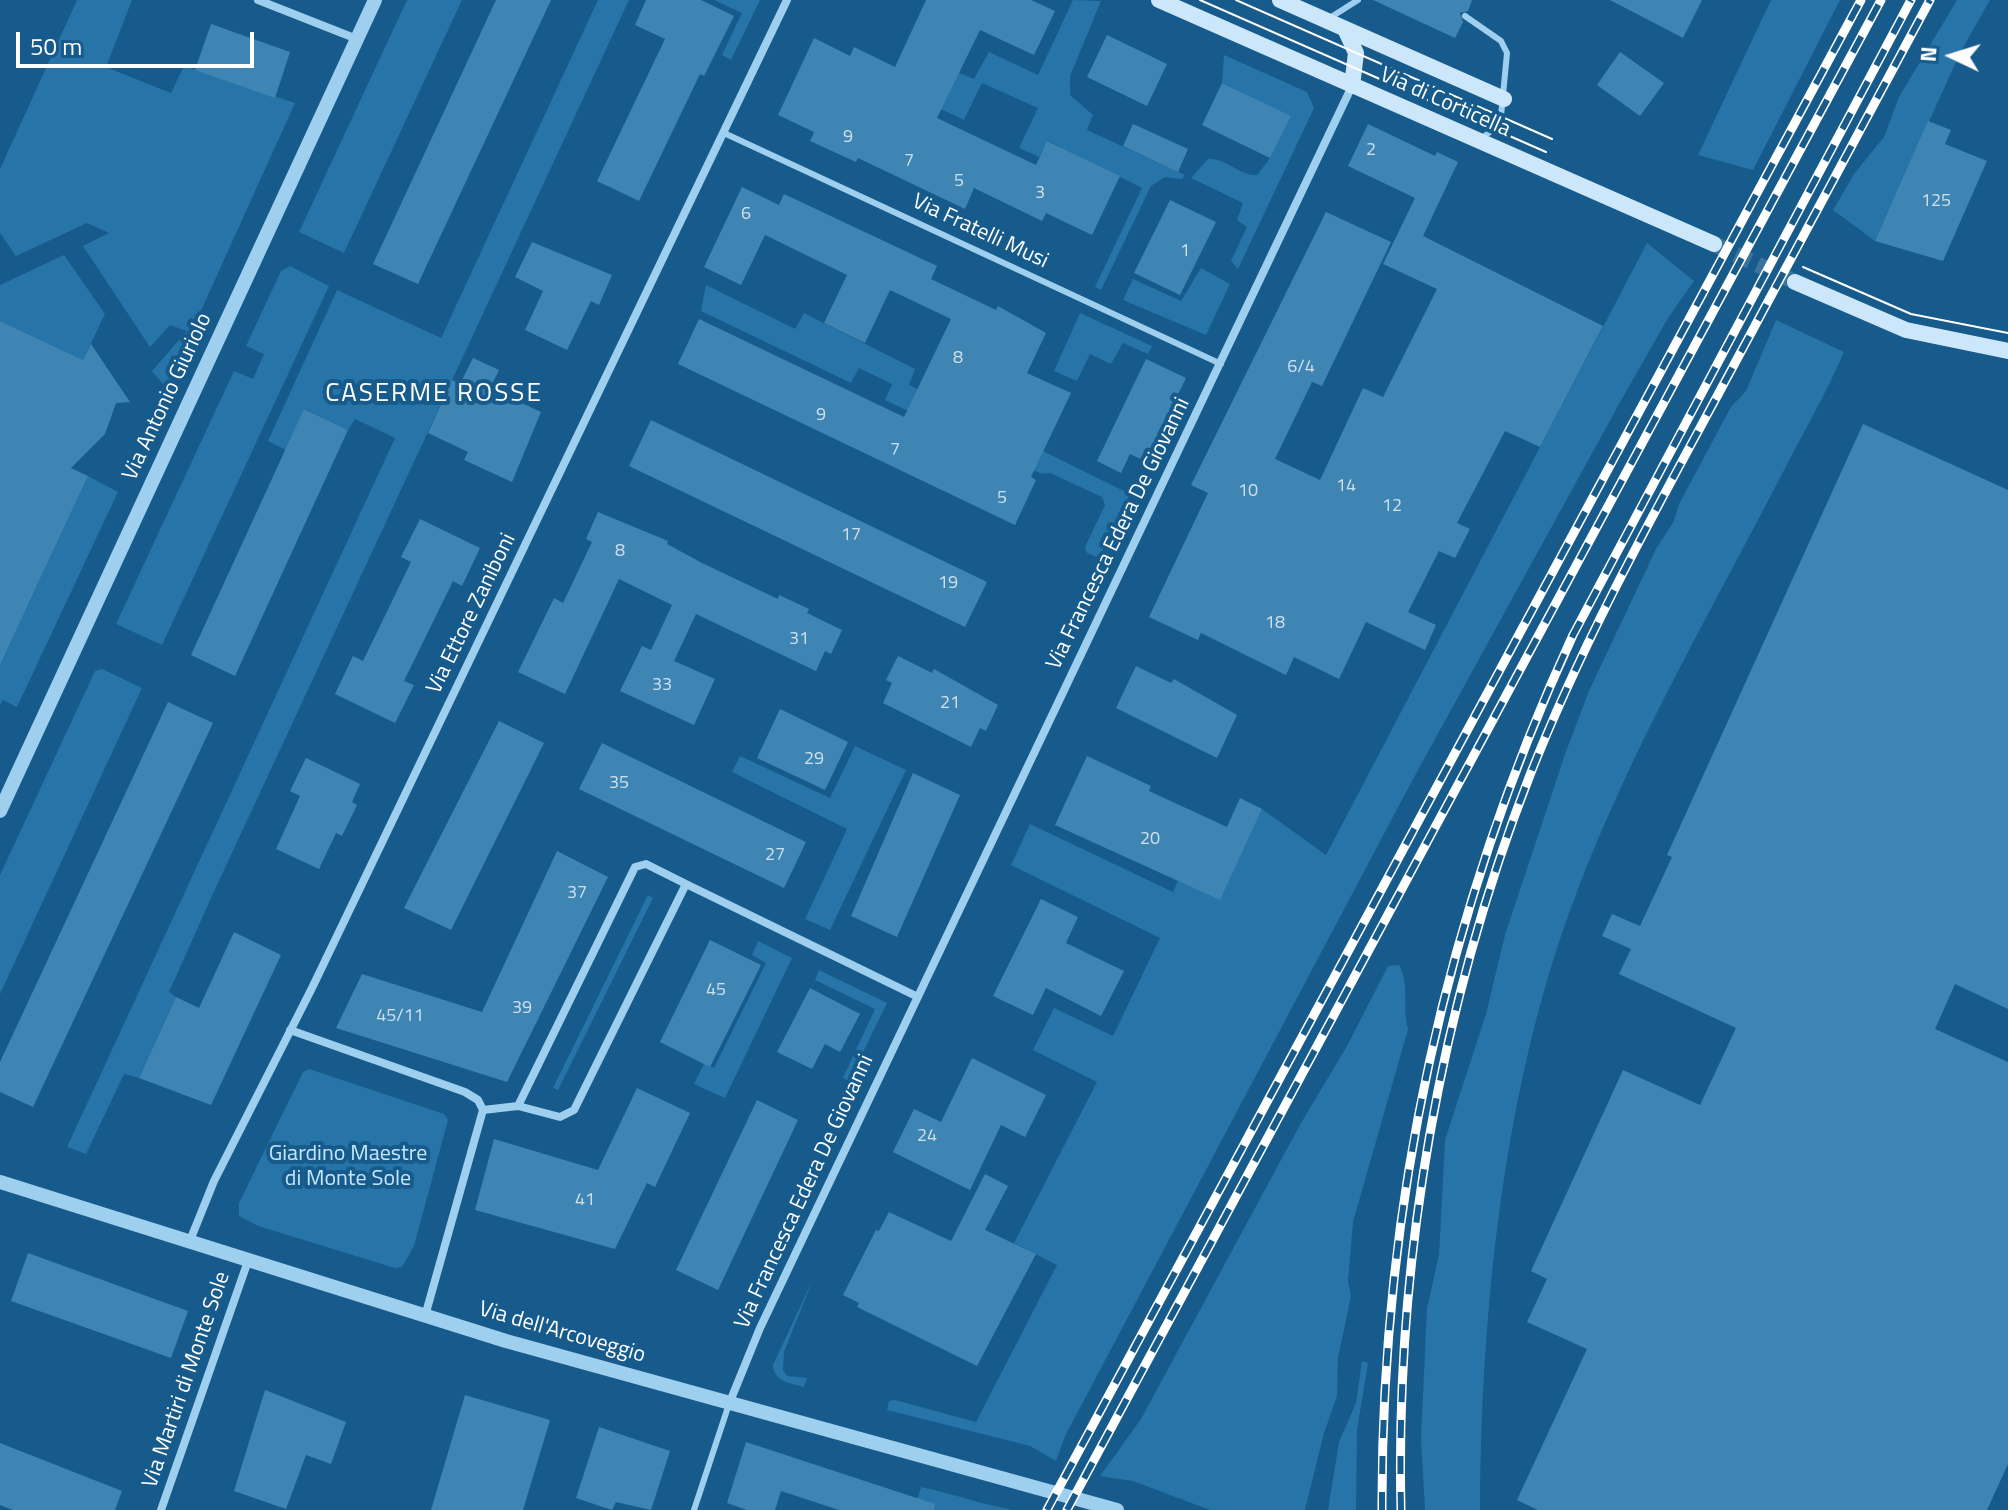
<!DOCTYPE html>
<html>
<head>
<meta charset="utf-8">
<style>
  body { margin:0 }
  #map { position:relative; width:2008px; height:1510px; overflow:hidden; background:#165b8b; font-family:"Titillium Web",sans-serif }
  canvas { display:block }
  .north { position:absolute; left:1912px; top:16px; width:80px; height:80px; -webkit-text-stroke:6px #165b8b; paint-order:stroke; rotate:274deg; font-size:22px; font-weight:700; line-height:32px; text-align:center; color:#fff }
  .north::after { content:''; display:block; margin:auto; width:28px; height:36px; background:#fff; clip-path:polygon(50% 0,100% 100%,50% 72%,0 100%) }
  .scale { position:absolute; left:16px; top:32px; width:238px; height:36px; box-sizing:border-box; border:4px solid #fff; border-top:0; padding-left:10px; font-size:24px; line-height:28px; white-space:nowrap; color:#fff; -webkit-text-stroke:6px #165b8b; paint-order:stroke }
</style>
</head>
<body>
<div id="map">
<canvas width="2008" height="1510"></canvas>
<div class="north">N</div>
<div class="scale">50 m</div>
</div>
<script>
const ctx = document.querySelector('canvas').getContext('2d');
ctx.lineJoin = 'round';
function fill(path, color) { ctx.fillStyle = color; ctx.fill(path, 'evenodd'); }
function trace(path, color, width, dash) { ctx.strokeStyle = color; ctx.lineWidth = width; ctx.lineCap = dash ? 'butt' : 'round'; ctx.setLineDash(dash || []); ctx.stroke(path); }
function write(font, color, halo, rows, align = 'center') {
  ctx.font = font + ' "Titillium Web",sans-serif'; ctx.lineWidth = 8; ctx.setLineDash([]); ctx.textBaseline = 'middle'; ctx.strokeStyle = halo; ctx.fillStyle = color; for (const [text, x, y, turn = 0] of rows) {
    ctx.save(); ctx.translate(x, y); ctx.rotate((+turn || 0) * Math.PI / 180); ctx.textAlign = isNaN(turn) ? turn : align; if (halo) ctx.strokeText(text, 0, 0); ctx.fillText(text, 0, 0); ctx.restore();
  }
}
fill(new Path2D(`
  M77 0H132L106 67 171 93 184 66 295 103 166 388 152 371 187 331 170 325 150 347 83 246 109 233 87 223 16 256 0 233V169Z
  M407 0H462L344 253 299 232Z
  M598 0H629L211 898 169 992 176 997 139 1078 124 1074 86 1154 67 1147 395 438 355 419 348 430 305 409 286 450 268 441 337 290 441 338Z
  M714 0H760L731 60 722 55 742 13Z
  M1073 0 1101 1 1070 76V95L1093 115 1087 130 1185 175 1182 179 1165 177 1151 186 1101 290 1095 287 1142 188 1048 141 1039 157 1019 148 1038 108 982 83 964 120 928 103 957 72 974 79 989 52 1038 75Z
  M1771 0H1840L1753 170 1698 155Z
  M1957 0H1990L1960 53 1875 241 1833 210 1854 174 1884 137 1899 97Z
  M1224 55 1307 92 1314 108 1238 269 1231 261 1247 227 1237 220 1243 203 1191 178 1208 159C1227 158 1239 176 1257 175L1270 158 1290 116 1222 83Z
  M1647 243 1694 281 1668 318 1618 406 1412 781 1065 1436 1056 1461 1030 1446 887 1410 889 1401 895 1400 976 1422 1057 1265 1014 1243 1097 1082 1033 1050 1054 1008 1113 1036 1160 938 1011 865 1030 824 1173 892 1178 881 1220 899 1262 809 1326 855Z
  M64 255 105 314 83 360 0 321V285Z
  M290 266 329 286 162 645 116 624 234 371 253 379 264 354 246 346 281 271Z
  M1201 268 1230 284 1206 335 1123 300 1133 279 1181 301Z
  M706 285 795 329 804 313 915 369 909 385 1130 494 1101 554 1096 557 1087 553 1085 547 1105 505 1102 497 1050 473 1042 474 885 400 892 384 859 368 851 383 701 311Z
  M1080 313 1152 346 1148 354 1123 343 1111 364 1090 354 1077 381 1054 371Z
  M1776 320 1844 352C1826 394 1803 433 1782 474 1707 619 1622 764 1567 919 1502 1102 1481 1317 1480 1510H1425L1421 1438 1427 1308 1439 1255 1445 1140 1486 1014 1505 935 1565 754 1589 691 1656 549 1674 521 1679 504 1731 407 1746 391Z
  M88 476 118 492 17 707 3 700 0 705V665Z
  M102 669 142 688 0 994V875L95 671Z
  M855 746 906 770 830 930 805 919 847 829 732 772 740 756 830 798Z
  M648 895 653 898 558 1090 553 1088Z
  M758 941 792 958 725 1098 694 1084 704 1064 714 1068 766 963 752 955Z
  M1399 965C1410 984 1402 1008 1408 1029L1353 1222 1348 1281 1351 1296 1338 1358 1337 1396 1324 1433 1305 1510H1210L1133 1481 1100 1476 1141 1419 1301 1123 1347 1046 1388 966Z
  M819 970 887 1003 849 1081 843 1078 875 1009 815 980Z
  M309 1069 444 1114 448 1120 414 1246 402 1267 395 1268 258 1226 239 1216V1203L303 1072Z
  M813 1279 784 1352 783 1370 787 1376 807 1378 804 1387C790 1383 774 1382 773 1365Z
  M1362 1361 1368 1363 1357 1430 1356 1510H1328L1339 1442 1356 1403Z
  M921 1487C954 1494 981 1504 1013 1510H914Z`), '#2674a8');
fill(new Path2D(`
  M496 0H551L418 284 373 264Z
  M646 0H701L734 16 704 76 700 74 639 201 597 181 665 39 635 25Z
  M926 0H1031L1055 11 1034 55 980 30 937 118 1036 165 1047 141 1120 176 1092 235 1046 213 1042 221 974 188 965 209 858 158 856 162 810 141 814 132 778 115 814 38 850 56 854 47 895 67Z
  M1373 0H1472L1468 11 1460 13 1463 22 1455 38Z
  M1610 0H1702L1683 38Z
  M211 24 290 52 275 98 195 70Z
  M1107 35 1167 64 1147 106 1087 77Z
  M1620 52 1664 83 1640 116 1597 85Z
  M1222 83 1291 116 1270 158 1202 125Z
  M1928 121 1951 130 1945 144 1987 161 1943 261 1875 241Z
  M1133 124 1188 149 1178 172 1123 146Z
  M1368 124 1435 156 1437 152 1458 162 1423 236 1603 326 1540 447 1505 431 1457 523 1470 529 1455 558 1439 551 1408 612 1436 625 1425 650 1366 622 1339 679 1294 657 1286 675 1201 633 1198 640 1149 617 1208 493 1191 485 1326 212 1391 242 1322 386 1312 382 1275 459 1320 480 1363 388 1383 397 1437 289 1383 264 1415 198 1348 166Z
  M742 187 779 205 784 194 937 266 931 279 996 310 998 306 1046 333 1027 373 1071 393 1031 477 1036 480 1015 525 678 364 699 319 904 417 951 319 890 290 865 343 824 323 847 275 765 235 741 285 704 267Z
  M1170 200 1216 222 1180 295 1134 273Z
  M532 242 612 275 599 305 591 301 567 350 525 330 543 291 515 277Z
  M0 321 83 360 91 344 130 402 116 403 105 434 71 468 88 476 0 665Z
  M473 358 499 370 490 388 541 412 512 482 464 460 468 452 428 433 452 380 460 384Z
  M1146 359 1186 378 1145 461 1130 454 1121 473 1097 461Z
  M304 409 348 430 235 676 191 655Z
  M651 420 987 582 965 627 629 466Z
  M1863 424 2008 490V1009L1955 984 1935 1029 2008 1062V1464L1987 1510H1538L1517 1500 1587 1349 1527 1322 1547 1279 1531 1271 1623 1070 1700 1105 1736 1028 1619 974 1631 949 1602 936 1612 914 1640 926 1672 857 1667 855Z
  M598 512 668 541 667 544 702 563 778 599 779 595 809 609 807 613 842 630 831 654 825 651 816 671 696 614 674 661 715 679 694 725 620 691 642 646 651 650 672 605 619 579 565 694 518 672 554 598 563 603 592 542 586 539Z
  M420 519 480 548 462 586 453 581 404 681 414 685 395 723 335 694 353 656 363 661 411 562 401 557Z
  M898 656 932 673 934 669 998 705 986 731 980 728 971 747 883 703 892 683 886 680Z
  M1136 666 1171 683 1174 679 1237 715 1217 758 1116 708Z
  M168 702 213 723 33 1107 0 1092V1062Z
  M780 709 848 742 825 790 757 758Z
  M499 721 544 743 451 930 404 908Z
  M602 743 806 842 784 888 579 789Z
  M1087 756 1151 786 1149 791 1227 827 1240 798 1262 809 1220 900 1055 825Z
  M306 758 360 784 352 802 357 805 342 836 336 833 319 869 276 849 300 796 290 791Z
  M913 773 960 795 897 937 851 916Z
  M557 851 608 877 507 1082 336 1028 362 974 482 1012Z
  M1041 899 1078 917 1066 943 1124 971 1101 1016 1046 988 1033 1015 993 996Z
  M234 932 281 955 211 1105 139 1078 176 997 199 1008Z
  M710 940 761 965 710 1067 660 1042Z
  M810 988 860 1014 840 1052 825 1044 812 1069 777 1052Z
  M972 1058 1046 1095 1025 1137 1001 1125 970 1190 893 1152 914 1109 941 1122Z
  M637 1088 690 1113 655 1187 647 1183 615 1249 475 1210 494 1139 598 1170Z
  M757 1100 798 1120 718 1290 676 1270Z
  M985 1174 1008 1186 985 1230 1036 1254 977 1366 857 1307 859 1303 843 1295 876 1230 879 1231 889 1212 951 1241Z
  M28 1253 188 1311 171 1358 11 1301Z
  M265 1390 346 1422 331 1464 306 1455 286 1509 234 1491Z
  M465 1395 550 1420 523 1510H431Z
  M599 1427 670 1451 651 1510 616 1502 612 1510 576 1498Z
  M746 1442 935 1504 934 1510H839L781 1491 775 1510H747L727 1503Z
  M0 1443 122 1491 115 1510H13L0 1505Z`), '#3e85b4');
trace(new Path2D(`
  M1714 244 1795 282`), '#39749c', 16, [16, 8]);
trace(new Path2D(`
  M1465 16 1501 41 1507 53 1501 116 1496 127 1481 139
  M1328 19 1358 0
  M724 133 1221 364
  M694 1510 729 1404`), '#9fcfef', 6);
trace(new Path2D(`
  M258 0 357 39
  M290 1030 465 1092 478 1100 483 1110 425 1316
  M518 1106 635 867 646 864 686 884
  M483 1110 518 1106 560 1117 574 1110 686 884 918 997
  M189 1243 214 1181 312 988 787 0
  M729 1404 760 1328 1352 86
  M161 1510 248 1261`), '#9fcfef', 8);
trace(new Path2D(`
  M0 811 375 0
  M0 1182 506 1341 1117 1510`), '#9fcfef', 14);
trace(new Path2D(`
  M1159 0 1714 244
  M1280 0 1504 99
  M1345 29 1356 53 1352 86
  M1795 282 1906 330 2008 351`), '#cde7fa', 16);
trace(new Path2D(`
  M1200 0 1546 152
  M1236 0 1552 139
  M1803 267 1911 314 2008 333`), '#fff', 2);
const rail = new Path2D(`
  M1047 1510 1861 0
  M1067 1510 1881 0
  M1382 1510C1381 1206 1446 910 1573 635L1911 0
  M1401 1510C1395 1263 1440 1005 1530 775 1581 646 1648 524 1714 402 1786 268 1858 134 1930 0`);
trace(rail, '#fff', 9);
trace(rail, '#165b8b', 6, [18]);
write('18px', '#cfe0ec', null, [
  ["9",848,138],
  ["2",1371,151],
  ["7",909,162],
  ["5",959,182],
  ["3",1040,194],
  ["125",1936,202],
  ["6",746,215],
  ["1",1185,252],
  ["8",958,359],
  ["6/4",1301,368],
  ["9",821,416],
  ["7",895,451],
  ["14",1346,487],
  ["10",1248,492],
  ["5",1002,499],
  ["12",1392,507],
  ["17",851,536],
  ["8",620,552],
  ["19",948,584],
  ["18",1275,624],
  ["31",799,640],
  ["33",662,686],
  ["21",950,704],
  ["29",814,760],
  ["35",619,784],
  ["20",1150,840],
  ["27",775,856],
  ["37",577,894],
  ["45",716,991],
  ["39",522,1009],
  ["45/11",400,1017],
  ["24",927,1137],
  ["41",585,1201]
]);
write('22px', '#fff', '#165b8b', [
  ["Via di Corticella",1445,103,24],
  ["Via Fratelli Musi",980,232,25],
  ["Via Antonio Giuriolo",168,397,-65],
  ["Via Francesca Edera De Giovanni",1119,534,-64],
  ["Via Ettore Zaniboni",472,614,-64],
  ["Via Francesca Edera De Giovanni",805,1192,-65],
  ["Via dell'Arcoveggio",562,1333,16],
  ["Via Martiri di Monte Sole",187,1380,-71]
]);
write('22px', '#c6e6fb', '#165b8b', [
  ["Giardino Maestre",348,1155],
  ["di Monte Sole",348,1180]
]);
ctx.letterSpacing = '2px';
write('26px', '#fff', '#165b8b', [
  ["CASERME ROSSE",434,395]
]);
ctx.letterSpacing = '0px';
</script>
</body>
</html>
